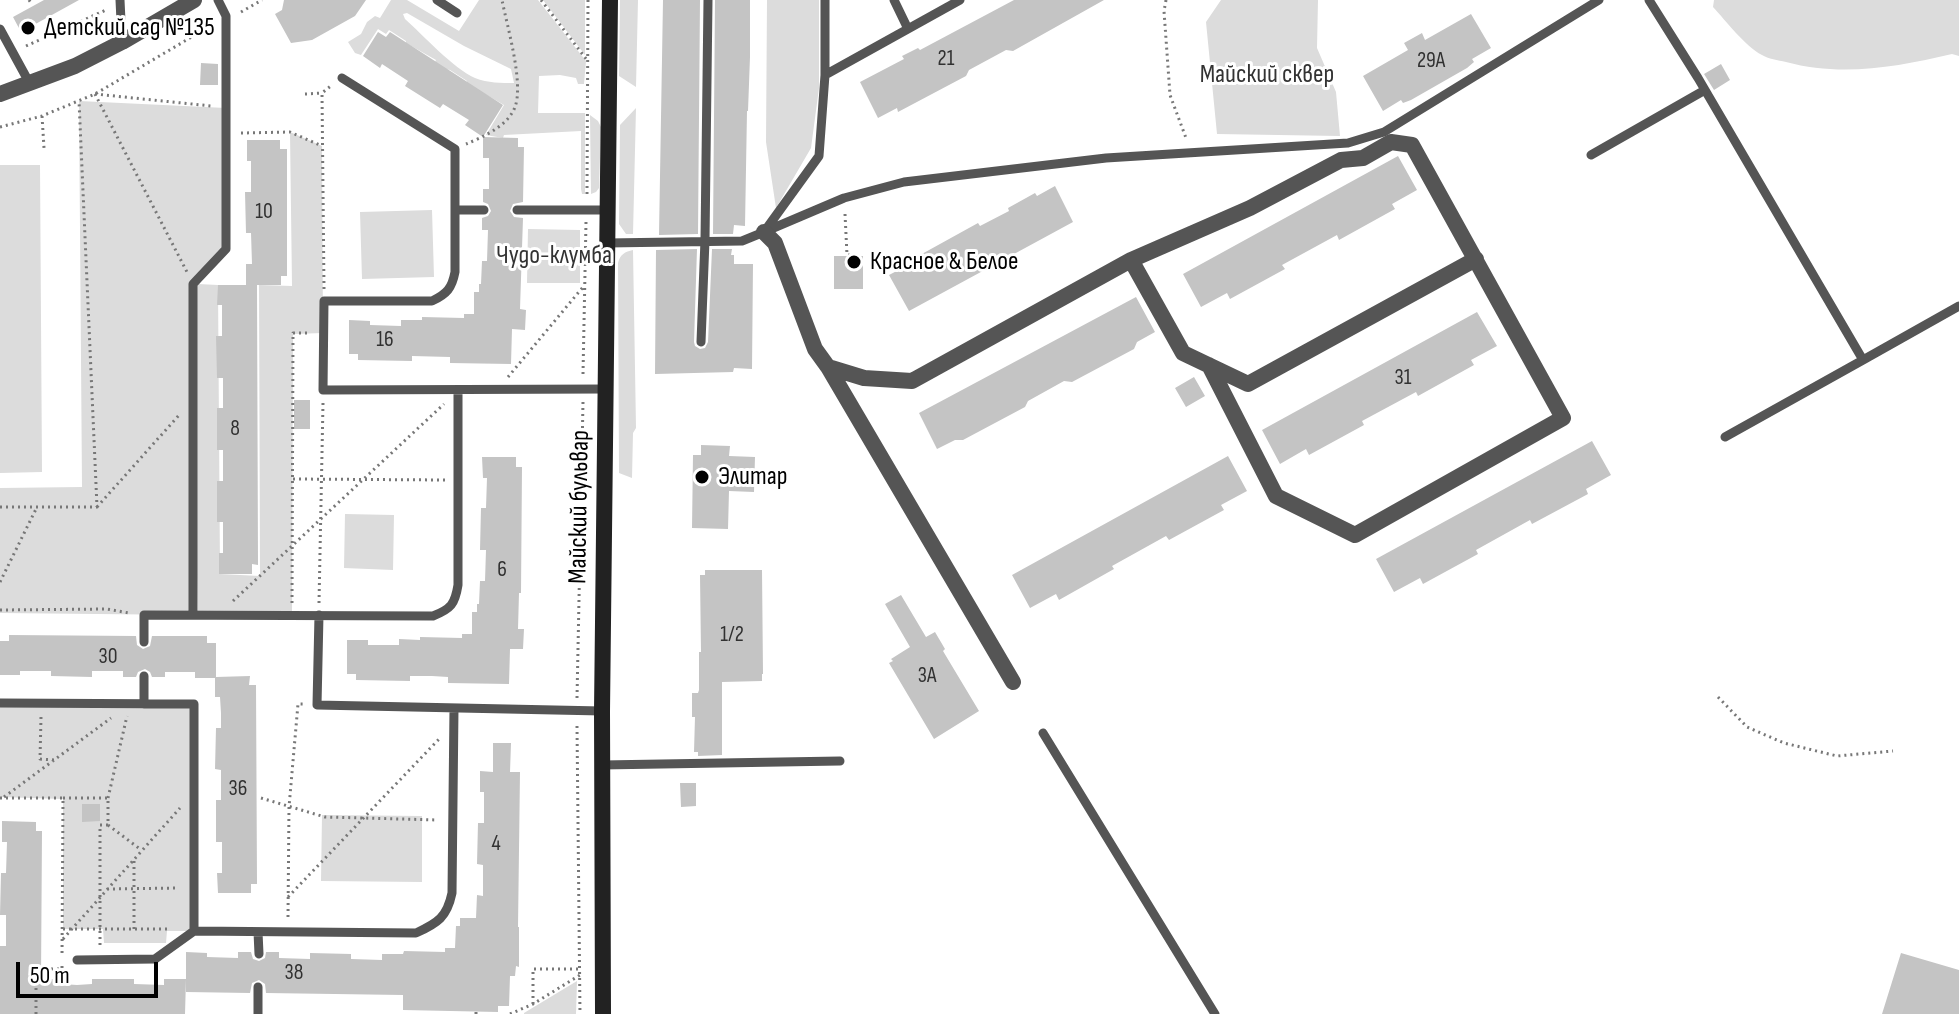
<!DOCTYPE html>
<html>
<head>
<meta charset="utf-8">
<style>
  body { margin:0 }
  #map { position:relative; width:1959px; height:1014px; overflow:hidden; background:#fff; font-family:"Sofia Sans Condensed",sans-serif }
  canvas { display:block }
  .scale { position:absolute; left:16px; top:962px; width:142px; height:36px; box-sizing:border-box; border:4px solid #000; border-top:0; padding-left:10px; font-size:24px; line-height:28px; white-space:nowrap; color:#000; -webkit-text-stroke:6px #fff; paint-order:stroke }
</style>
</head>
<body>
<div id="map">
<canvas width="1959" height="1014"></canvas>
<div class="scale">50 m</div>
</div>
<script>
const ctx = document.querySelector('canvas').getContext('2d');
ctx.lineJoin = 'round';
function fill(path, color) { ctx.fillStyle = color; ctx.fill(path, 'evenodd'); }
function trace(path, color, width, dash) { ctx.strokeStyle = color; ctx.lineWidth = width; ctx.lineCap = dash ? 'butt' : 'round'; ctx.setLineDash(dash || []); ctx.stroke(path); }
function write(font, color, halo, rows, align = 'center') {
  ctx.font = font + ' "Sofia Sans Condensed",sans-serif'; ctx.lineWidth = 6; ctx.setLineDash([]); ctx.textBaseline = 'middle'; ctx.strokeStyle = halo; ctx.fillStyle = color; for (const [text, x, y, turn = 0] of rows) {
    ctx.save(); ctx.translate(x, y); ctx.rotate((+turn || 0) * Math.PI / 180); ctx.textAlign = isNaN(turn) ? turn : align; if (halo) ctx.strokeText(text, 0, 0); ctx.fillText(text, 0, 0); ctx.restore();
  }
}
fill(new Path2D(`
  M391 0H407L459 31 479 0H538L586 61 584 84H578L576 78 560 75 539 76 538 113H585V194H582L581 189V131L504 135 503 138 486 135 504 105 466 83 467 81 450 70 433 66 436 60 406 43V41L389 30 386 34 378 29 361 55 355 53 348 42 361 34 367 22 375 16 380 18ZM407 13 464 46 511 69 514 83C501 83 488 83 475 78 454 69 423 35 405 19L403 14Z
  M543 0H585V55Z
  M620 0H638L636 87 619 76Z
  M767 0H819V88L811 148 776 208 766 142Z
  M1221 0H1318L1317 48 1336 92 1340 136 1217 134 1206 22Z
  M1714 0H1959V56L1952 54C1897 67 1841 77 1786 62 1778 60 1768 59 1762 55 1745 46 1726 21 1713 7Z
  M79 101 226 108V249L198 284 218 285 220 574 260 576 259 285 292 286 290 132 322 146 323 333 293 334 292 615H198L197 574 193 615 0 613V488L82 487Z
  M636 108 633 234H626L619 224 620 125Z
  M590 115 598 121 601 127 599 188 596 192 591 194Z
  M0 165H40L42 472 0 473Z
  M432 210 434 277 362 279 360 212Z
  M528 229 580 230V283H527Z
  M633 250 636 428 633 433 632 478 619 473 618 263C620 254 625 252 633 250Z
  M345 514 394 515 393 570 344 568Z
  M0 703 194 704V931H167L166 943H104L103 929H63V799L0 797Z
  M322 815 422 816V882L321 881Z
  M577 981 576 1014H524V1013Z`), '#dcdcdc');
fill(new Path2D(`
  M44 0H79L21 32 13 17Z
  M284 0H366L355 16 312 40 291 43 275 14 282 10Z
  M663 0H700L698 234 659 235Z
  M715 0H750V57L748 111H747L745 226 734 225 733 234H713Z
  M1014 0H1104L1013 51 1006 50 969 70 966 76 898 112 897 108 878 118 860 82 904 59 902 56 918 48 920 50Z
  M1471 14 1491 48 1472 59 1474 62 1467 68 1411 100 1403 103 1401 100 1383 111 1363 76 1408 50 1404 43 1422 33 1425 40Z
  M378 32 386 37 390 32 503 105 483 137 465 125 469 120 443 104 440 108 405 86 408 81 382 64 380 68 363 56Z
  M201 63 218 64V85H200Z
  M1721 64 1730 80 1714 90 1704 74Z
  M483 137 518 138V147H524L523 202 513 204 510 211 514 217 523 218 520 309 526 310 525 330 512 329 511 364 450 363V357L412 356V361L358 360V354H349V320L370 321V325L401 326V320H422V317L464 318V314H474V292H479V284H481L482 261H487L488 230H482V218L488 216 491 211 488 204 483 202V189H489V158H483Z
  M247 140H280V149H287V276H281V285H257L258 565 252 564V574H219V553H223V522H217V481H223V450H217V408H223V378H217L216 336H222V305H217L218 285H246V264H252L251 233H246L245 192H251V161H247Z
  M1398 156 1417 190 1392 204 1395 209 1339 240 1337 235 1282 265 1285 269 1230 299 1227 293 1201 307 1183 274Z
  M1055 186 1073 222 909 311 889 275 912 263 911 260 978 223 980 226 1009 211 1008 208 1035 193 1037 196Z
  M697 249 694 342 695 346 700 349 705 348 708 342 712 249H732L731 255H734V264H753L752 369 734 368 733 372 655 374 656 250Z
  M834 256H863V289H834Z
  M1136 297 1155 332 1137 342 1134 349 1072 382 1064 381 1028 401 1025 407 963 440H955L937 449 919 413Z
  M1477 312 1497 346 1471 360 1474 365 1418 396 1416 392 1362 421 1364 425 1309 455 1306 449 1280 464 1262 430Z
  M1194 377 1205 396 1186 407 1175 388Z
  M294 400H310V429H294Z
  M1592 441 1611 475 1586 489 1588 494 1532 524 1530 520 1476 550 1478 554 1423 584 1420 578 1394 592 1376 559Z
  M701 445 730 446 729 456 755 457 754 492 729 491 728 529 692 528 693 455H701Z
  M1228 456 1247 491 1221 505 1224 510 1169 540 1166 536 1112 566 1114 569 1059 600 1056 594 1030 608 1012 575Z
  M482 457H516V467H522L521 593H519L518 629H524L523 649H510L509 684 448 683V677L432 676H410V681L356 680V674H347V640H368V645H399V639L420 640V637L462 638V634H472V612H477V604H479L480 581H485L486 550H480L481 508H486L487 478H483Z
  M705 570H762L763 674H762V681L722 682V755L698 756V752H694L695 717H692V693H698L699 690V652H701L700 575H705Z
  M901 595 926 637 935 632 945 649 943 651 979 711 934 739 889 663 893 661 891 659 910 647 885 604Z
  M9 635 136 636 137 645 143 649 150 646 152 636H207V643H216V677L250 676 249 685H256L257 884H251V893H218L217 873H222V842H216V800H221V770L215 769 216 728H221V713L220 697H215V678H195V672H165V677H152L150 672 145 669 138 672 136 677H123V671H92V677L51 676V671H20V675H0V641H9Z
  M493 743H511L510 772H520L518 927H519V967L516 966 515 976H510L509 1006H498V1012L403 1010V995L266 993 265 984 259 980 252 983 250 993 186 992V952L207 953V957L238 958V952H251L253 959 259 961 265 958 266 952H279V958L310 959V953L351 954V959L382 960V954H403L404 951 445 952V948H455L456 926H460V918H476L477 895 483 896V865L477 864 478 823H484V792H480V771L493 772Z
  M680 783H696V806L681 807Z
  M82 804H100V821L82 822Z
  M2 821 36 822V831H42L41 979H62V984L77 985 92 984V979H134V984L164 985V979H186L185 1014H0V946H6V915H0L1 873H6L7 842H2Z
  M1901 953 1959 970V1014H1882Z`), '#c4c4c4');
trace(new Path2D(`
  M29 0 31 3
  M541 0 587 60
  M1166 0 1164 11 1170 95 1186 138
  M241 12 262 0
  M26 46 106 10
  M95 94 187 272
  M95 94 211 106
  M305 94 322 93
  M42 116 44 148
  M0 127 42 116 95 94 212 25
  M241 133 290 132 322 146
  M466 144C483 137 508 126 515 107 524 83 507 26 502 0
  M587 194 588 0
  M845 214 847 255 856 256
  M324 289 322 93 332 85
  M583 374 586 222
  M508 377 583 287
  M293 479 445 480
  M0 507H97L79 101
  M97 507 180 414
  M0 582 37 507
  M233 601 444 404
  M292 603 293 333H311
  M319 603 323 403
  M0 610 107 609 129 613
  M1718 697 1747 727 1784 743 1837 756 1893 751
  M577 698 583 402
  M41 717 40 759 54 760
  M577 726 580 1014
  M4 797 111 718
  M0 798H63L62 957
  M63 798H108V825H100V948
  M108 798 127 716
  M261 798 325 817 438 820
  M108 825 140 849
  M107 889 179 888
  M288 897 440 738
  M288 917 289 807 298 704H305
  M63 929H171
  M134 929V861
  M63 939 180 808
  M533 1004V969H581
  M476 1012V1014
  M36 1014V969H62V964
  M510 1014 533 1004 580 975`), '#777', 3, [2, 4]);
trace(new Path2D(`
  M120 0 122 42
  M437 0 457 13
  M894 0 908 29
  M1649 0 1698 78 1863 360 1959 306
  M0 29 30 84
  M825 75 960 0
  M342 78 455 149V272C452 288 447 294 432 301H324L323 390 606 389
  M1591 155 1705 90
  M455 210H484
  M517 210H607
  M764 232 844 198 904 182 1106 158 1348 143 1384 132 1599 0
  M607 243 742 241 764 232 819 156 825 75V0
  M701 342 705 240 708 0
  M1725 437 1863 360
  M193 615V284L226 249V16L218 0
  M319 615 317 705 602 711
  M144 642V615L433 616C451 609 455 604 458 585V391
  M0 703 194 704V931
  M144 704V676
  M1043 733 1215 1014
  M602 765 840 761
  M258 932 259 954
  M77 960 155 959 194 931 416 933C438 923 447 917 452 893L454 708
  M258 1014V987`), '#555', 9);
trace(new Path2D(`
  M0 94 75 66 122 42 194 0
  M764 232 775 243 815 349 828 367 864 378 912 381 1131 260 1250 208 1341 160 1363 158 1391 142 1412 145 1563 418 1355 535 1276 496 1209 365
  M1131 260 1183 353 1248 384 1476 259
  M828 367 1013 682`), '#555', 16);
trace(new Path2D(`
  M603 1014 602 711 610 0`), '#222', 16);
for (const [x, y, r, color] of [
  [28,28,8,"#000"],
  [854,262,8,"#000"],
  [702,477,8,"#000"]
]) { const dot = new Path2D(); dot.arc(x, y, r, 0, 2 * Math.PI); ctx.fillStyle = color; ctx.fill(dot); trace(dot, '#fff', 3); }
write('22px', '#313131', null, [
  ["21",946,59],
  ["29А",1431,61],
  ["10",264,212],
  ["16",385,340],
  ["31",1403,378],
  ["8",235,429],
  ["6",502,570],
  ["1/2",732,635],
  ["30",108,657],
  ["3А",927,676],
  ["36",238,789],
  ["4",496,844],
  ["38",294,973]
]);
write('26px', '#000', '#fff', [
  ["Детский сад №135",44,28],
  ["Красное & Белое",870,262],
  ["Элитар",718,477]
], 'left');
write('26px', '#333', '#fff', [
  ["Майский сквер",1267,75],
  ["Чудо-клумба",554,256]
]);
write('26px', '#000', '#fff', [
  ["Майский бульвар",580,507,-89]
]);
</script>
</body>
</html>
